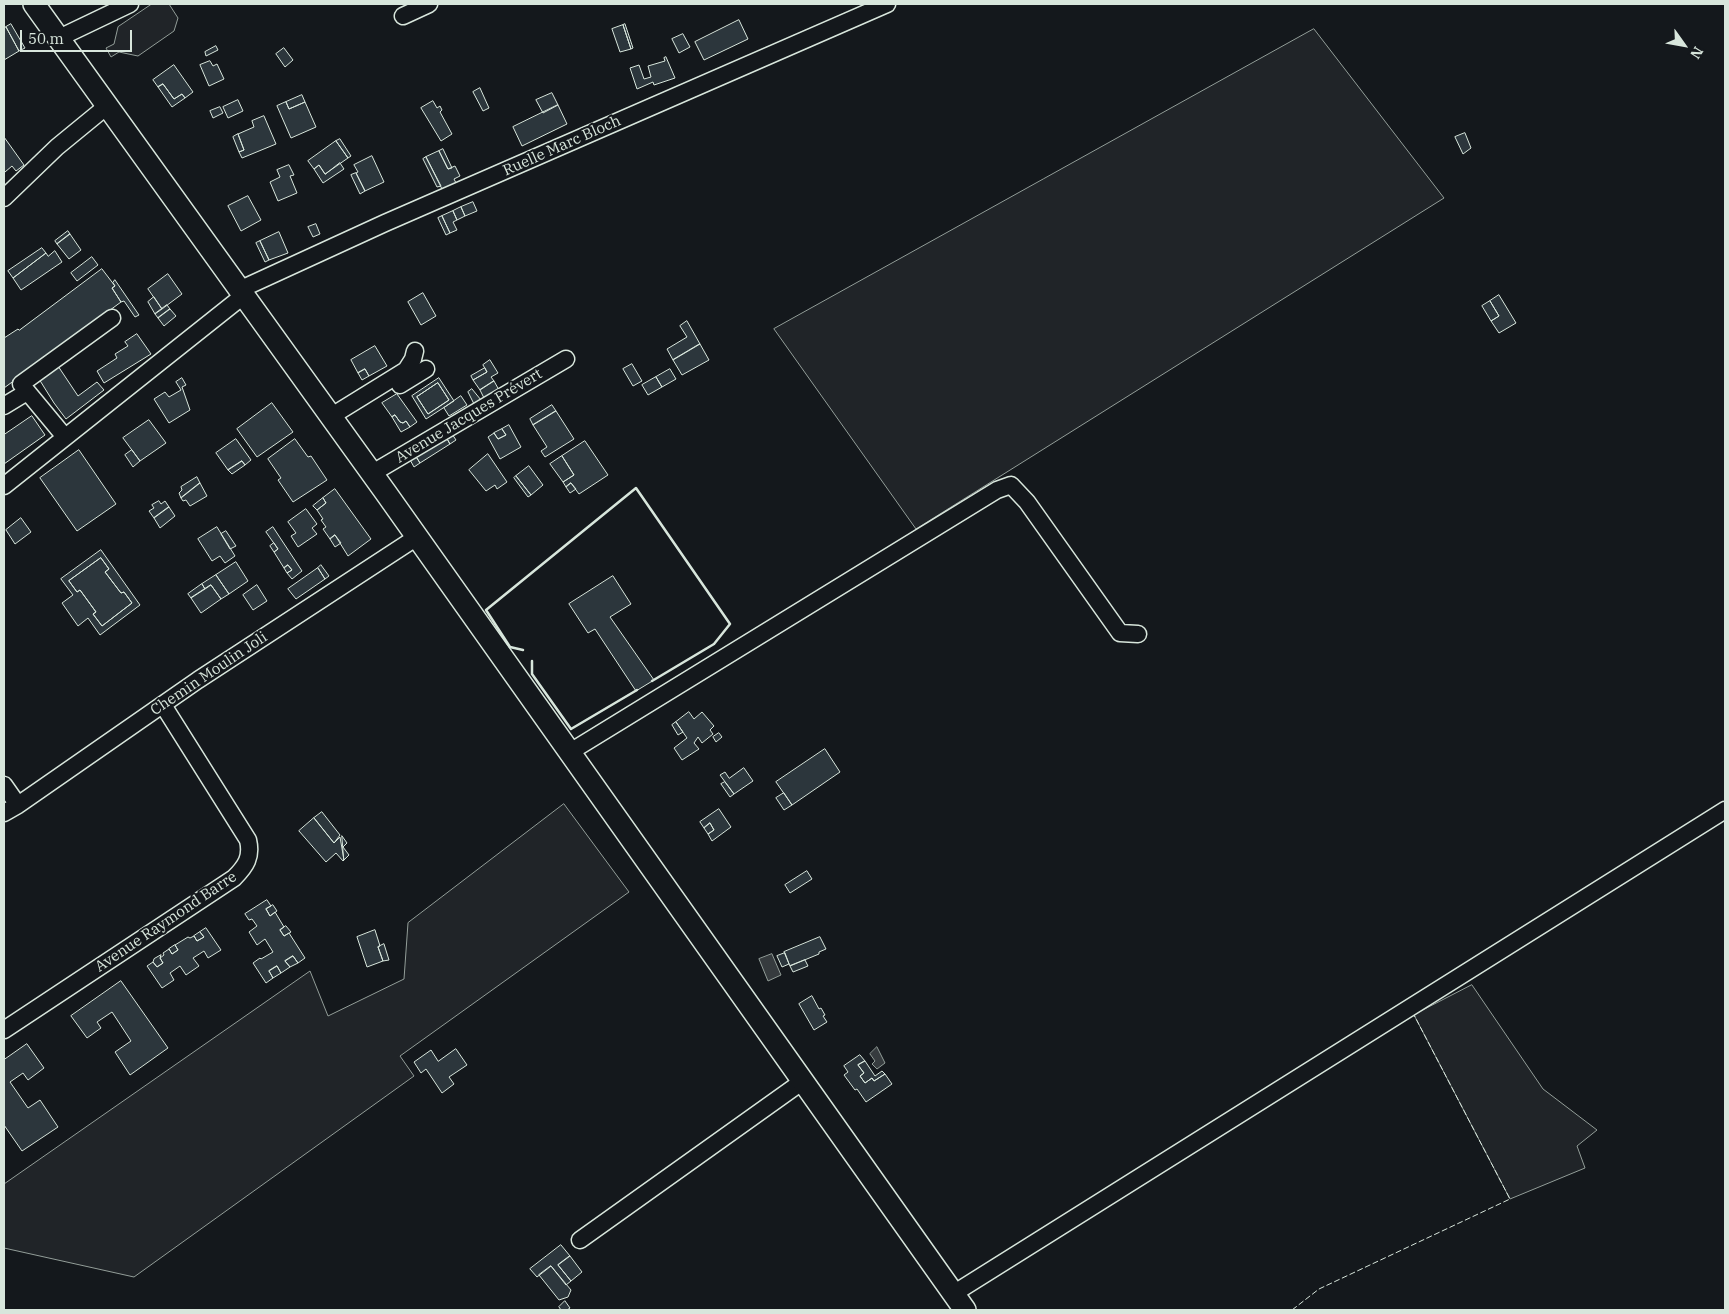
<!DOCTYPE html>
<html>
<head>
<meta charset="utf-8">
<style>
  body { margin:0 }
  #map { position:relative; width:1729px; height:1314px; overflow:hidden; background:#14181c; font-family:"IBM Plex Serif",serif }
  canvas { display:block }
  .frame { position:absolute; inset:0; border:5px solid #d8e6dc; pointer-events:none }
  .north { position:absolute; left:1659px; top:20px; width:50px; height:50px; -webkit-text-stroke:4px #14181c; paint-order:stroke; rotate:122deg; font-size:14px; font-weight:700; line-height:20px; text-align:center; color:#d8e6dc }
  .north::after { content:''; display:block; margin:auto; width:18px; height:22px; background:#d8e6dc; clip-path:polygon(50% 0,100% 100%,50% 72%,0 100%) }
  .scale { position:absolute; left:20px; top:30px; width:112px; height:22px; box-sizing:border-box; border:2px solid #d8e6dc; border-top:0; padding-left:6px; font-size:15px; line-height:18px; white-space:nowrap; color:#d8e6dc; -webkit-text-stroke:4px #14181c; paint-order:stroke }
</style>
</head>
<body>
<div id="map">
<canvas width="1729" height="1314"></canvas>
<div class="frame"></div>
<div class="north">N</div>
<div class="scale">50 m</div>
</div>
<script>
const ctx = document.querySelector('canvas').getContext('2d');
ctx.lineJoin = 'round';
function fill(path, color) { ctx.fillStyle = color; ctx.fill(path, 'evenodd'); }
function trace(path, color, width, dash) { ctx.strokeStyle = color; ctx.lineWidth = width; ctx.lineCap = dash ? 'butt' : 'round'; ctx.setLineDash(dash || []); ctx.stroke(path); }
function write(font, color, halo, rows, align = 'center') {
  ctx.font = font + ' "IBM Plex Serif",serif'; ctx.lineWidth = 4; ctx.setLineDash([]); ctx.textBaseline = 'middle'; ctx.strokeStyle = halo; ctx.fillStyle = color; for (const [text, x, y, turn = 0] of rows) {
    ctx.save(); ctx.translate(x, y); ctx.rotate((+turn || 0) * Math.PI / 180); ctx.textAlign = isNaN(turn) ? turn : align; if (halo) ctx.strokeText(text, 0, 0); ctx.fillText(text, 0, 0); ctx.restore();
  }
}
const green = new Path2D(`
  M152 4H169L178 18 174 31 138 56 119 52 111 57 106 48 114 44 118 27Z
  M1314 29 1444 198 916 529 774 329Z
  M564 804 629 892 400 1056 414 1076 134 1277 4 1248V1184L310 971 328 1016 404 979 408 923Z
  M1472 985 1543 1089 1597 1130 1577 1146 1585 1168 1510 1199 1414 1015Z`);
fill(green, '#202428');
trace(green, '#939e99', 1);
const water = new Path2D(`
  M772 954 781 975 768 981 759 959Z
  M877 1047 885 1063 877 1069 872 1064 875 1061 870 1054Z`);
fill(water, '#363b3e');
trace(water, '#939e99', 1);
const building = new Path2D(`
  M739 20 748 39 704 60 695 42Z
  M11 24 25 48 19 51 6 27Z
  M625 24 633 48 631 49 623 25Z
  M623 25 631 49 620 52 612 29Z
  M6 27 19 51 4 60V29Z
  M683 34 690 47 679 53 672 39Z
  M216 46 218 50 206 56 205 52Z
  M284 48 293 60 285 67 276 54Z
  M666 57 675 78 654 85 653 82 637 89 630 68 639 65 644 79 651 77 648 66 665 61 664 58Z
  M210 61 213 66 217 64 224 79 209 86 200 65Z
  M174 65 193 92 185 98 182 94 174 99 163 84 158 87 153 80Z
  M163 84 174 99 182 94 185 98 172 107 158 87Z
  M480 88 489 108 483 111 473 92Z
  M552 93 558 105 543 113 536 100Z
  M302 95 305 102 289 109 286 102Z
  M238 100 243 111 228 118 223 107Z
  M433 101 437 108 440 106 442 110 440 112 452 134 441 141 421 108Z
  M286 102 289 109 305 102 316 127 291 138 277 106Z
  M558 105 567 124 522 146 513 127Z
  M220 107 223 113 213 118 210 111Z
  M264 116 276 144 242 158 239 152 244 150 238 134 254 127 252 121Z
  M1465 133 1471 148 1463 154 1455 137Z
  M238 134 244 150 239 152 233 137Z
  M4 137 24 165 16 171 12 166 5 172 4 170Z
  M340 139 351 156 348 158 336 141Z
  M336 141 348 158 325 174 319 165 314 169 308 161Z
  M443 149 452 168 448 169 439 151Z
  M439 151 448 169 455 166 460 176 454 179 456 183 442 189 426 157Z
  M372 156 384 182 365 191 356 173 358 172 354 165Z
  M426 157 441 186 437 187 423 159Z
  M340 163 344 169 323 183 314 169 319 165 325 174Z
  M289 165 294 175 290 176 297 193 278 201 270 182 280 177 277 170Z
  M356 173 365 191 360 194 351 175Z
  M248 196 261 220 241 231 228 206Z
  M473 202 477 211 465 216 461 207Z
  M461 207 465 216 457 220 453 211Z
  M453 211 457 220 453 222 457 230 450 233 442 216Z
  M442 216 450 233 446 235 438 218Z
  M316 224 320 234 313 237 308 227Z
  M68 231 70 234 57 244 55 241Z
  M279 232 288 253 269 260 260 241Z
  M70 234 81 250 69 259 57 244Z
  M260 241 269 260 265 262 256 243Z
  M42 248 46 253 13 278 8 271Z
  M55 251 62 262 21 290 13 278 46 253 48 256Z
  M92 257 98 265 77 281 71 273Z
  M102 269 115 286 112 288 121 302 4 388V338L18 329 19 330Z
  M168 274 182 294 162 309 148 289Z
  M115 280 139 315 135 317 124 301 121 302 112 288 115 286 113 283Z
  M423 293 436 316 421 325 408 302Z
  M1499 295 1516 323 1499 333 1491 321 1499 316 1490 301Z
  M154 297 162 309 155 314 148 302Z
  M1490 301 1499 316 1491 321 1482 306Z
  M167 305 170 309 158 318 155 314Z
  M170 309 176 316 164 326 158 318Z
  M687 321 700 344 673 360 667 349 687 337 680 326Z
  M137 334 151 354 104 383 97 371 117 358 115 354 128 346 125 342Z
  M700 344 709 360 682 375 673 360Z
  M375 346 387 366 369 376 365 369 358 373 351 360Z
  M490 360 498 373 491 377 494 381 480 390 473 380 487 372 483 365Z
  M632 364 642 381 633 386 623 369Z
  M58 366 78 396 97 382 104 390 66 419 54 403 39 379Z
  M485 368 487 372 473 380 471 376Z
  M365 369 369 376 362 380 358 373Z
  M670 369 676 379 662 387 656 377Z
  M656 377 662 387 648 395 642 385Z
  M182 378 186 385 182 387 190 410 169 423 154 399 165 392 169 397 181 390 176 382Z
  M439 378 454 401 426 419 412 396ZM438 383 449 400 428 414 417 397Z
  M494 381 499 390 484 398 480 390Z
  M438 383 449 400 428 414 417 397Z
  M472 389 481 400 474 404 468 392Z
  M397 394 417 422 410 427 406 421 403 423 400 422 395 415 392 417 382 403Z
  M461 396 467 405 449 416 444 408Z
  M272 403 293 432 257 457 237 429Z
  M552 405 556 411 533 425 530 419Z
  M556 411 574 439 545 457 541 451 547 447 533 425Z
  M395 415 400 422 403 423 406 421 410 427 401 432 392 417Z
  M32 416 45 435 4 464V435Z
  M149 420 166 443 140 461 123 438Z
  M509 425 521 447 500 459 488 437 494 433 498 439 506 435 502 429Z
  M502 429 506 435 498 439 494 433Z
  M452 434 456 440 450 444 446 437Z
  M446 437 450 444 420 463 415 455Z
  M236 439 251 460 245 465 242 461 228 470 216 453Z
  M295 439 308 457 311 456 327 480 293 502 278 480 281 478 268 459Z
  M585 441 608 475 579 494 571 483 566 487 563 482 574 475 562 456Z
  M79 450 116 504 77 531 40 478Z
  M132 450 140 461 133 467 125 455Z
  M488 454 507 482 497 489 495 485 486 491 469 470Z
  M415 455 420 463 414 467 409 458Z
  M562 456 574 475 563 482 550 464Z
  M242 461 245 465 232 474 228 470Z
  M529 466 543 485 531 495 516 476Z
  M516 476 531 495 528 497 514 478Z
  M197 477 200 483 181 498 179 493 182 490 181 487Z
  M200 483 207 496 190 506 186 500 183 501 181 498Z
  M571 483 576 489 570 493 566 487Z
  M335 489 371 539 348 556 335 535 330 539 323 529 326 527 321 520 323 519 317 510 326 503 323 498Z
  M323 498 326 503 317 510 313 506Z
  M159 501 161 504 165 501 169 507 154 518 149 511 154 508 152 505Z
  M169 507 175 516 160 528 154 518Z
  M306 509 317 524 312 528 317 534 298 547 291 536 296 533 288 522Z
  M21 518 31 532 15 544 6 530Z
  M217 527 235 556 225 563 220 556 212 561 198 539Z
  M273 527 302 571 292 579 287 573 292 570 288 565 284 568 274 552 278 549 266 532Z
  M226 531 236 546 230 549 221 534Z
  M335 535 341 543 335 547 330 539Z
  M274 543 278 549 274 552 270 546Z
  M101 550 140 605 100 635 88 618 78 626 62 603 73 595 61 579ZM101 558 109 569 105 572 121 593 124 592 132 603 102 626 93 614 96 612 80 590 77 592 69 581Z
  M101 558 109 569 105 572 121 593 124 592 132 603 102 626 93 614 96 612 80 590 77 592 69 581Z
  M236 562 248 581 229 594 216 575Z
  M288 565 292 570 287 573 284 568Z
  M321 565 329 576 325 579 318 568Z
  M318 568 325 579 296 599 288 589Z
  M216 575 229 594 221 599 211 585 205 589 202 584Z
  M613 576 631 604 610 617 654 680 636 691 595 629 588 633 569 604Z
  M202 584 205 589 191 598 188 594Z
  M211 585 221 599 201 613 191 598Z
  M257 585 267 601 253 610 243 595Z
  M689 712 694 719 702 712 714 726 710 730 713 734 702 743 698 737 694 743 699 749 682 760 674 748 687 738 676 722Z
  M676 722 683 732 678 735 672 725Z
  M719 733 722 737 716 742 713 737Z
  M825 749 840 772 792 805 776 782Z
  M744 768 753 781 734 794 720 775 725 772 729 778Z
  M725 782 734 794 730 797 721 784Z
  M784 793 792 805 784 810 776 798Z
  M719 809 731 827 712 841 708 834 714 830 710 823 704 828 700 822Z
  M322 812 340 835 334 843 314 818Z
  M314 818 334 843 340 837 344 860 343 861 336 853 326 862 299 831Z
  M710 823 714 830 708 834 704 828Z
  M342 836 347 843 343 847 349 855 344 860Z
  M807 871 812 879 790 893 785 885Z
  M267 900 271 906 266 909 270 916 275 912 284 927 280 930 284 936 289 933 305 958 298 963 293 956 285 961 290 967 281 973 277 966 269 971 273 978 266 983 253 963 260 958 261 959 273 952 265 939 257 945 249 932 257 926 252 919 249 920 245 914Z
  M273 905 277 911 270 916 266 909Z
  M286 926 291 932 284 936 280 930Z
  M206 928 221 950 208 958 204 951 193 958 199 966 186 975 180 966 170 973 174 980 162 988 147 966 153 962 157 967 163 963 160 958 164 955 163 953 169 949 172 954 178 950 175 945 188 937 190 938 194 936 197 941 204 937 200 932Z
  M375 930 380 946 378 947 383 961 367 967 357 937Z
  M200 932 204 937 197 941 194 936Z
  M820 937 826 949 819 952V954L790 966 784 952Z
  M384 944 389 960 383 961 378 947Z
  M175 945 178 950 172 954 169 949Z
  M785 953 789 964 782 967 777 956Z
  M161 955 160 958 163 963 157 967 153 962 154 959Z
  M293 956 298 963 290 967 285 961Z
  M805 960 808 966 793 972 790 966Z
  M277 966 281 973 273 978 269 971Z
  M121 981 168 1048 130 1075 115 1052 131 1041 112 1012 97 1022 101 1028 87 1038 71 1016Z
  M812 996 819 1009 821 1008 825 1015 823 1016 827 1022 814 1030 799 1004Z
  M27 1044 44 1068 28 1080 23 1073 10 1082 28 1108 40 1100 58 1127 22 1151 4 1125V1060Z
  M456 1049 467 1065 449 1077 454 1084 442 1093 426 1069 421 1073 414 1062 431 1050 438 1061Z
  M860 1055 865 1061 858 1065 864 1073 860 1076 865 1083 872 1078 874 1081 885 1074 892 1084 866 1102 857 1089 855 1090 844 1075 848 1072 844 1066Z
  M865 1061 875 1076 882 1071 885 1074 874 1081 872 1078 865 1083 860 1076 864 1073 858 1065Z
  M561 1245 570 1256 558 1265 571 1281 566 1285 551 1266 537 1277 530 1269Z
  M570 1256 582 1272 571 1281 558 1265Z
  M551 1266 571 1290 568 1297 559 1300 539 1275Z
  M565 1301 570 1308 567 1310H561L559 1307Z`);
fill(building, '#2c363c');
trace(building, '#d8e6dc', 1);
const minor = new Path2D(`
  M403 16 429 4
  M59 38 130 4
  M4 198 57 147 107 106
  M239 290 385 223 887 4
  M400 385 426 369
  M4 406 27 392
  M330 417 406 370 413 359 415 351
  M65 437 21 384 112 318
  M371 474 566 359
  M4 486 243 296
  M570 752 997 490 1011 485 1027 502 1120 633 1138 634
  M4 785 18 805
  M4 813 18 805 198 680 417 537
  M4 1030 234 878C246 866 252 857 248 840L163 705
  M580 1240 803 1081
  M953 1294 1725 810`);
const major = new Path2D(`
  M34 4 386 493 965 1310`);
trace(minor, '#d8e6dc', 19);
trace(major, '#d8e6dc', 24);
trace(minor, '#14181c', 16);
trace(major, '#14181c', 21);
trace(new Path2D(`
  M1292 1310 1319 1289 1510 1199 1414 1015`), '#d8e6dc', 1, [6, 2.5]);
trace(new Path2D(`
  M523 650 510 647 486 610 636 488 730 624 714 644 652 681
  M532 661V674L571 729 637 690`), '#d8e6dc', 2.5);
write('15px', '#d8e6dc', '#14181c', [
  ["Ruelle Marc Bloch",562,146,-24],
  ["Avenue Jacques Prévert",469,416,-31],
  ["Chemin Moulin Joli",209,674,-34],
  ["Avenue Raymond Barre",166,922,-34]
]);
</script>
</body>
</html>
